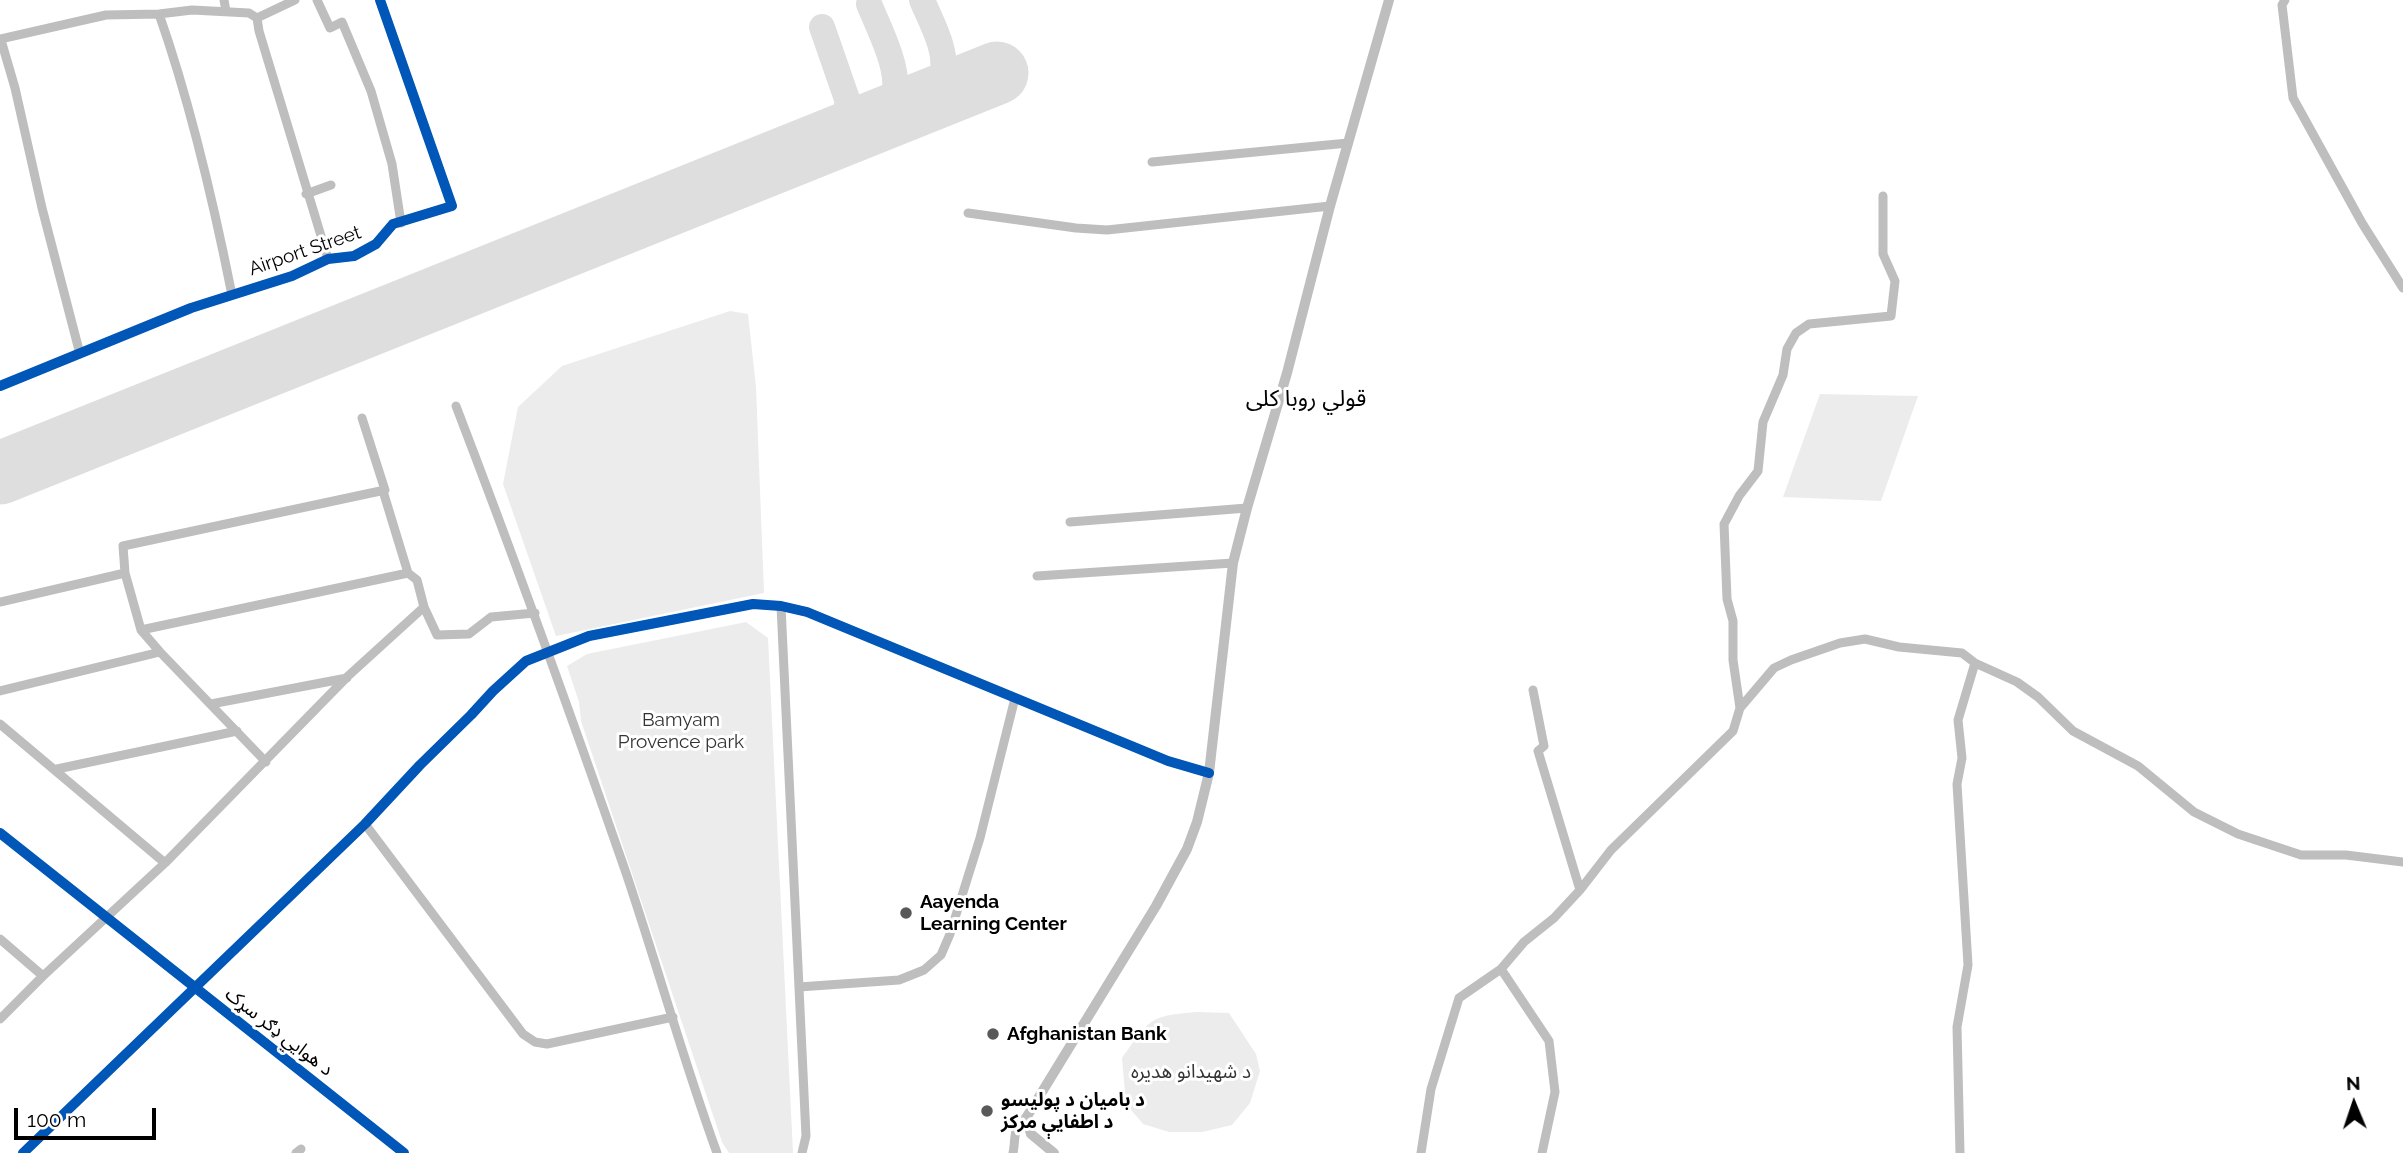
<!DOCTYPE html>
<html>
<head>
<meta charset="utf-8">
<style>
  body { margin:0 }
  #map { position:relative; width:2403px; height:1153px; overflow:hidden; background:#fff; font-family:Raleway,sans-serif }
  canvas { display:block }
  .north { position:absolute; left:2319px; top:1069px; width:70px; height:70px; -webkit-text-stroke:5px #fff; paint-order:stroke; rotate:358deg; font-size:19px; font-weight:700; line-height:28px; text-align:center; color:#000 }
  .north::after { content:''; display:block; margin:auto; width:24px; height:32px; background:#000; clip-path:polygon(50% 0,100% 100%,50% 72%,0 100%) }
  .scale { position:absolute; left:14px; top:1108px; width:142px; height:32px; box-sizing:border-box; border:4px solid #000; border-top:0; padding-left:9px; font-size:21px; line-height:24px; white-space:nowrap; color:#000; -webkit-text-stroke:5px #fff; paint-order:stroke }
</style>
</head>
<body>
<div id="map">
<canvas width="2403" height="1153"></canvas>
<div class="north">N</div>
<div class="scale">100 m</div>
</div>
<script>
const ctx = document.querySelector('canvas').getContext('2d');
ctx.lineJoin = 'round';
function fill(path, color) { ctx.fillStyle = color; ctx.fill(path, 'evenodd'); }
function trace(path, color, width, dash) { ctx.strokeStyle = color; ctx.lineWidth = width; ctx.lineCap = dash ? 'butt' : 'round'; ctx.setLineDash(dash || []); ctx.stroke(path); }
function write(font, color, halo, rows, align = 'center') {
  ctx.font = font + ' Raleway,"Noto Sans Arabic",sans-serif'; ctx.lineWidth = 6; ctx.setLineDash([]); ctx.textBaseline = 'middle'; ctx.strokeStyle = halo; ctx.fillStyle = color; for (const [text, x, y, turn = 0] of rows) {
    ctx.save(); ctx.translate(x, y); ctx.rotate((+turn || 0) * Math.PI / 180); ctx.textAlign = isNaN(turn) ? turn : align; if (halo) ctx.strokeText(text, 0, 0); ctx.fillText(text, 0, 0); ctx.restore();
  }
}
fill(new Path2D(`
  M730 311 748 314 756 387 764 593 556 636 503 484 518 407 562 366Z
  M1820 394 1918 396 1881 501 1783 497Z
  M746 622 768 638 793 1153H729L722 1142 581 721 579 702 567 666 587 654Z
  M1198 1012 1229 1013 1256 1054 1260 1071 1250 1103 1232 1125 1202 1132H1169L1143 1124 1126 1104 1122 1058C1151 1018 1148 1016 1198 1012Z`), '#ececec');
trace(new Path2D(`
  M869 4C878 26 898 65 895 89 893 102 883 112 875 122
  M822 27 848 102 841 125 827 141
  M921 103C928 96 938 87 942 77 949 52 931 22 922 0`), '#dedede', 26);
trace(new Path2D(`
  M0 473 997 73`), '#dedede', 63);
trace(new Path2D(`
  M224 0 226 11
  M317 0 330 28 342 22 371 91 392 164 401 223
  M2285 0 2282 5 2293 98 2362 223 2403 288
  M159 14C191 105 213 200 232 295
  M257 18 259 31 328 259
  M0 39 106 15 159 14 192 10 249 13 257 18 295 0
  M1 40 15 88 42 208 80 354
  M1152 162 1348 143
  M306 194 331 185
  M968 213 1076 228 1107 230 1330 206
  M0 386 191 308 292 276 328 259 354 256 376 244 393 224 452 206 380 0
  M456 406C515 560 571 715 625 870 657 964 683 1060 717 1153
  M362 418 385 490 383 491 408 573 417 580 424 607
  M1070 522 1247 508
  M125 573 141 630 160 652 266 762
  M1037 576 1233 563
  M0 602 125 573 123 546 385 490
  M781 606 806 1136 802 1153
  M141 630 408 573
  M1533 690 1544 746 1538 751 1580 890
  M0 691 160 652
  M211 704 347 678
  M1740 708 1774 668 1791 660 1840 643 1865 639 1899 647 1962 653 1975 663 2017 682 2038 697 2073 731 2138 766 2194 812 2238 834 2301 855H2346L2403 862
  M0 724 165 863
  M57 769 237 731
  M365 824 523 1034 535 1042 547 1044 673 1017
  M0 833 404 1153
  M0 939 43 976
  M1501 969 1549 1041 1555 1092 1542 1153
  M799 987 899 980 924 970 941 955 950 934 980 838 1015 698
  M0 1019 43 976 165 863 347 677 424 607 437 635 469 634 491 617 535 613
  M23 1153 365 824 420 765 471 715 493 691 526 661 589 636 753 604 781 606 807 612 1168 761 1209 773
  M296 1153 301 1149
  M1013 1153C1016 1140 1012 1125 1026 1118
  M1421 1153 1431 1089 1459 998 1501 969 1524 942 1554 918 1580 890 1611 850 1733 731 1740 708 1733 660V621L1727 599 1724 524 1739 496 1758 471 1763 422 1783 375 1787 349 1796 333 1809 324 1891 316 1895 281 1883 254V196
  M1960 1153 1957 1027 1968 965 1957 784 1962 758 1958 720 1975 663`), '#bebebe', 9);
trace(new Path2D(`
  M1054 1153 1031 1134 1026 1118 1156 906 1187 849 1197 822 1209 773 1233 563 1247 508 1287 373 1330 206 1389 0`), '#bebebe', 10);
trace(new Path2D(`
  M0 386 191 308 292 276 328 259 354 256 376 244 393 224 452 206 380 0
  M0 833 404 1153
  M23 1153 365 824 420 765 471 715 493 691 526 661 589 636 753 604 781 606 807 612 1168 761 1209 773`), '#0057b8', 10);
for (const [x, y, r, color] of [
  [906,913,7,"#595959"],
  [993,1034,7,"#595959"],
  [987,1111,7,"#595959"]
]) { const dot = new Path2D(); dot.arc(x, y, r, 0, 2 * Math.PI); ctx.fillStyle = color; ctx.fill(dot); trace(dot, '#fff', 2.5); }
write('19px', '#000', '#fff', [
  ["Airport Street",305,251,-19],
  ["د هوايي ډګر سړک",279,1032,38]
]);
write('19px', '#333', '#fff', [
  ["Bamyam",681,720],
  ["Provence park",681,742],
  ["د شهیدانو هدیره",1191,1072]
]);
write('bold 19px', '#000', '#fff', [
  ["Aayenda",920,902],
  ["Learning Center",920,924],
  ["Afghanistan Bank",1007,1034],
  ["د بامیان د پولیسو",1001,1100],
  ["د اطفايې مرکز",1001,1122]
], 'left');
write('23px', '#000', '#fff', [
  ["قولي روبا کلی",1306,399]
]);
</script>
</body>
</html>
